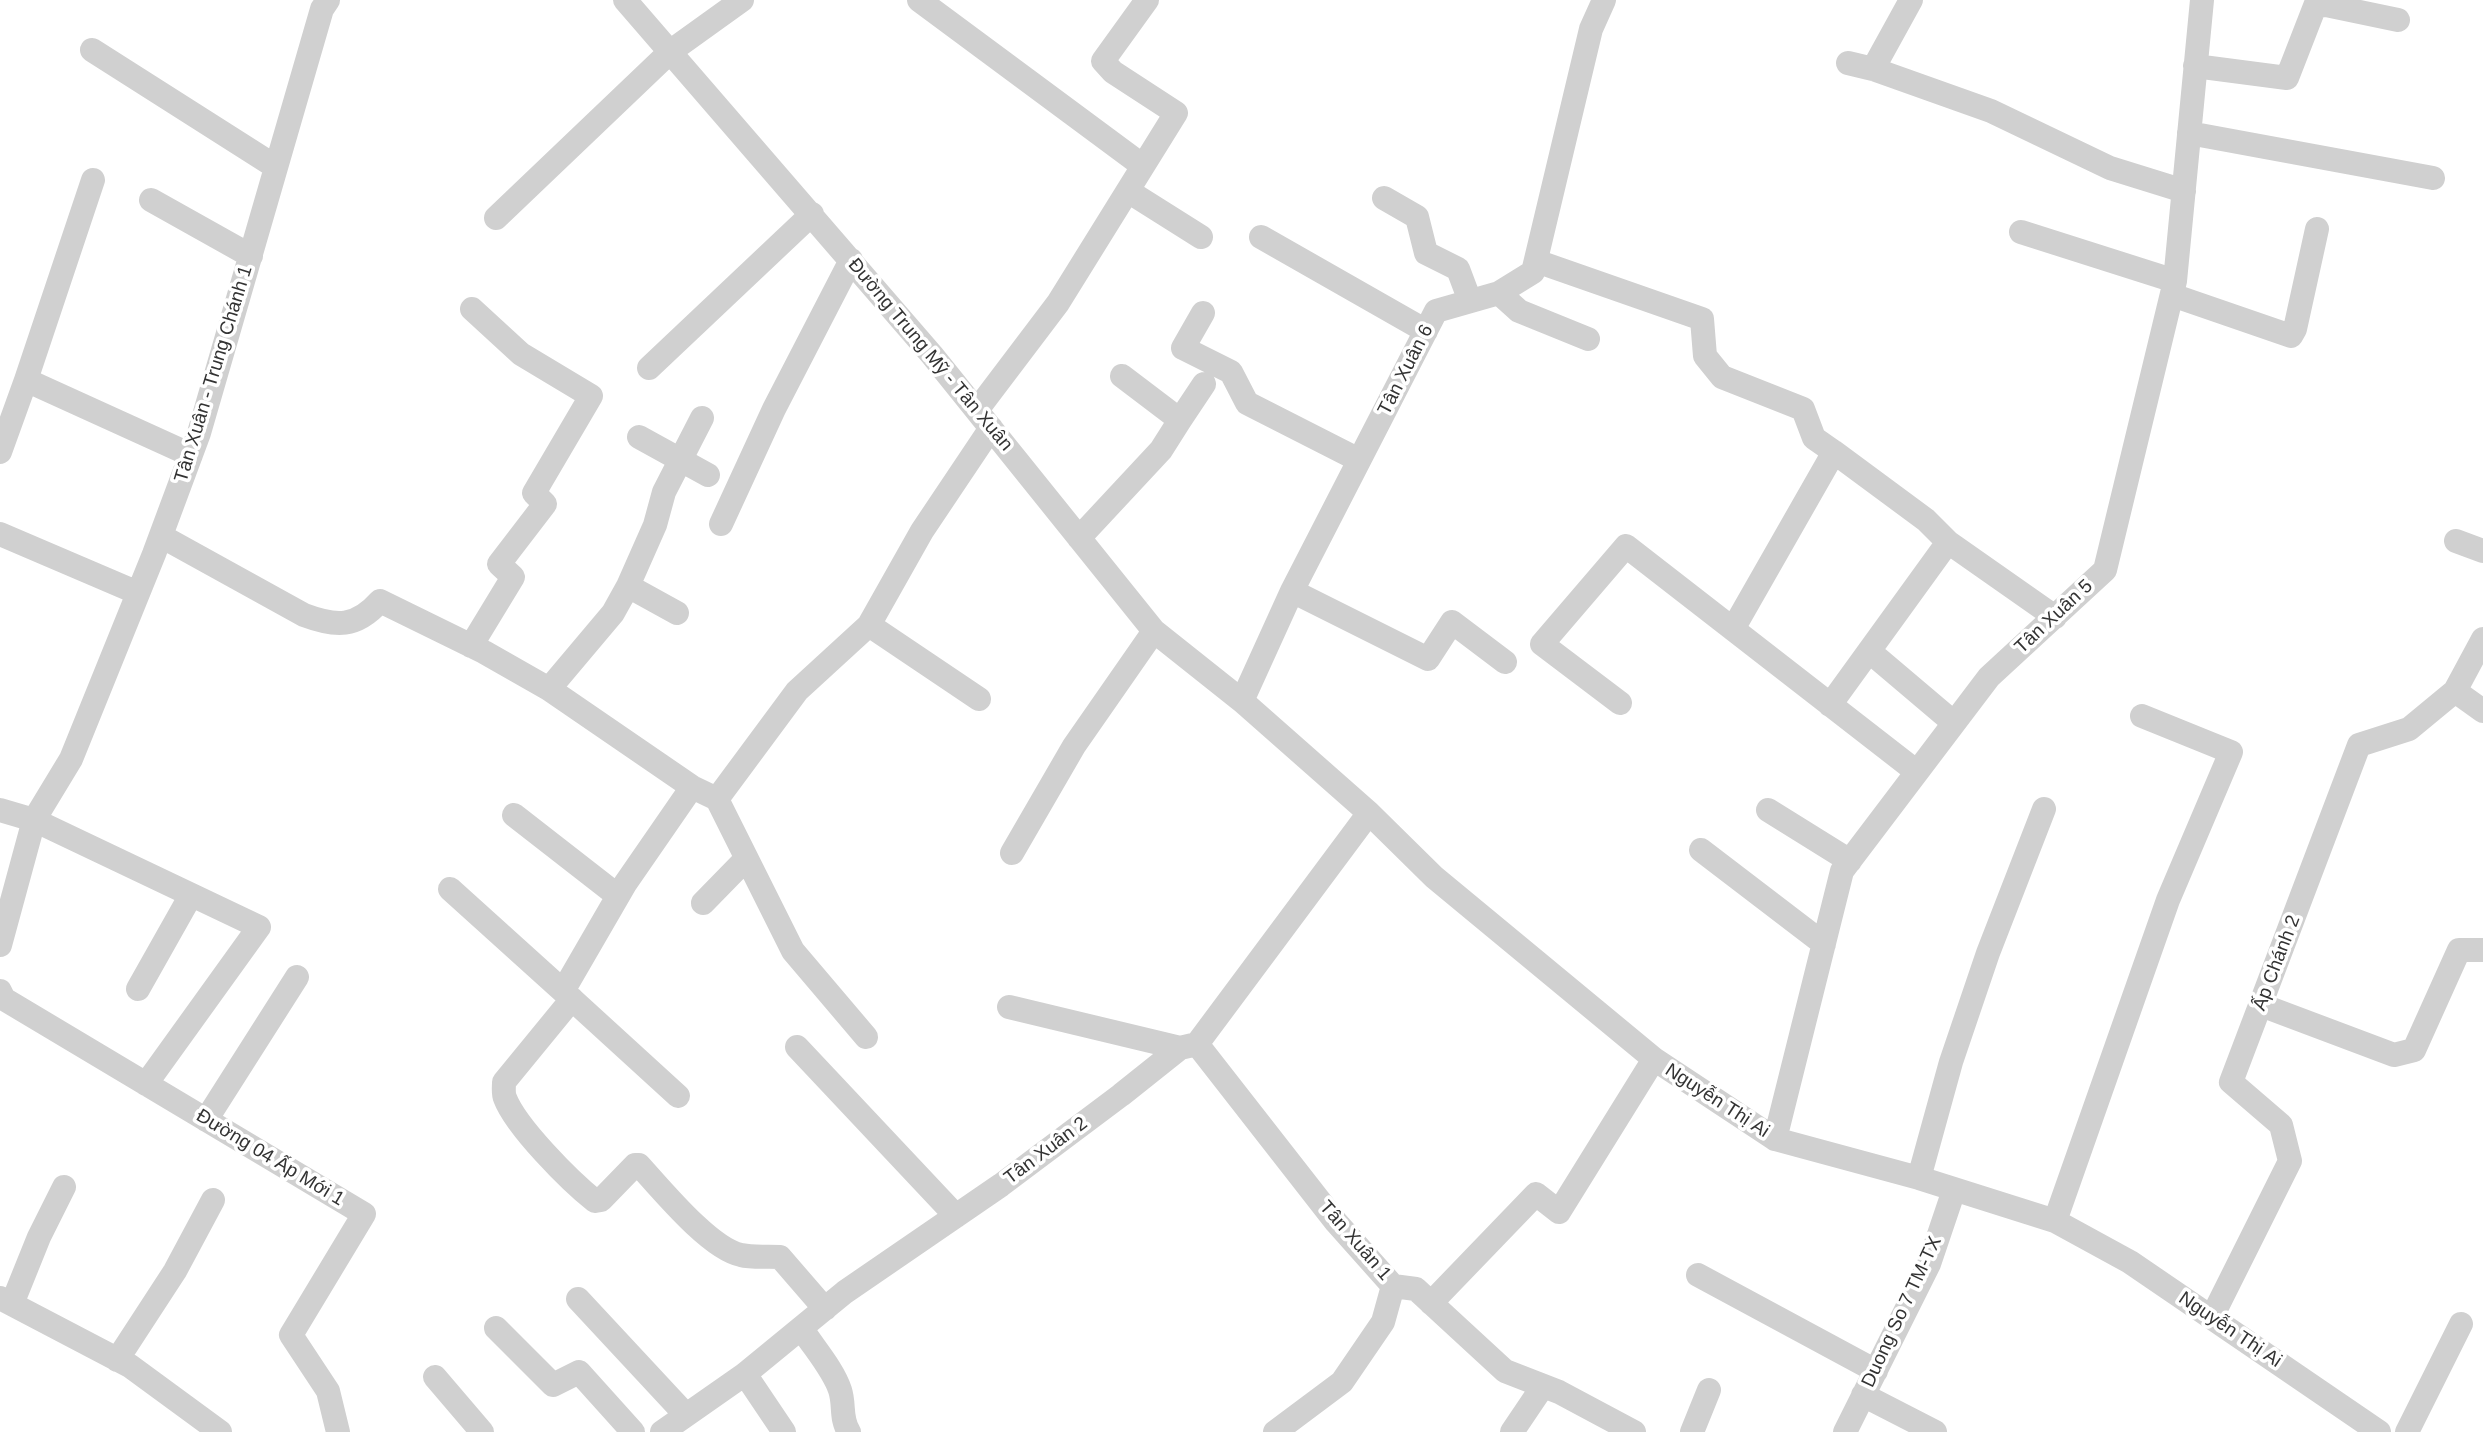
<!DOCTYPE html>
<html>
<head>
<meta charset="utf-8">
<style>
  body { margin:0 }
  canvas { display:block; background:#fff }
</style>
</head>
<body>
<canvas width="2483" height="1432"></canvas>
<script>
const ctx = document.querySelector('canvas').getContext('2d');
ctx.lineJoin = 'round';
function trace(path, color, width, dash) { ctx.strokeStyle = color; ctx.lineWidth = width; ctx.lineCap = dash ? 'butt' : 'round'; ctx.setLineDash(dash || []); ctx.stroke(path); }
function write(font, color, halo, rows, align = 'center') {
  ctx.font = font + ' Arial,sans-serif'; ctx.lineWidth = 7; ctx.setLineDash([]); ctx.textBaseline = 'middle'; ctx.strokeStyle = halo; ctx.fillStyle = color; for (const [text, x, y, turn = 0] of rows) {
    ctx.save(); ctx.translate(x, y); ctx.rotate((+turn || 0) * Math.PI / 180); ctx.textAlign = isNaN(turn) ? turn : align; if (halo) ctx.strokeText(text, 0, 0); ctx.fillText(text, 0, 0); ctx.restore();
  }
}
trace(new Path2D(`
  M625 0 932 355 1154 631 1242 701 1369 813 1434 877 1654 1059 1775 1139 1919 1178 2055 1221 2130 1262 2379 1432
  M919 0 1143 166
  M92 50 276 167
  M1848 63 1873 69 1991 111 2110 168 2184 191
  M2195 66 2287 78 2315 6 2326 5 2398 20
  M1873 69 1911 0
  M2189 133 2433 178
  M1128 191 1201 237
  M1384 198 1417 217 1426 253 1458 269 1470 301
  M151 200 251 256
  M496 218 671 51 742 0
  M2021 232 2175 281
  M1261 237 1426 331
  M1536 261 1702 319 1705 356 1722 377 1803 409 1814 438 1834 452
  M1499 293 1519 311 1588 339
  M2172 295 2291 336 2295 329 2317 229
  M1203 313 1183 348 1231 372 1247 403 1359 460
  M649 368 812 214
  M26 380 93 180
  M977 410 1058 303 1176 113 1113 72 1103 61 1147 0
  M1180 420 1204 384
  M639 437 708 475
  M0 452 26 380 191 455
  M721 524 774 409 851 260
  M0 534 138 593
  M161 536 304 615C336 627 356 628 380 601L484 652 549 689 692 787 717 799
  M1079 538 1161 450 1180 420 1122 376
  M2456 541 2483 551
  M1948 542 2055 617
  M628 586 677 613
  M1292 591 1428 659 1452 622 1505 662
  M869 625 979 699
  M1733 629 1834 452 1926 520 1948 542 1830 705
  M471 646 513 577 499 564 545 504 534 493 591 396 521 354 472 309
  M1869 651 1954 723
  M549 689 613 613 628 586 655 525 664 492 702 418
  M2455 691 2483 711
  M1242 701 1292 591 1436 311 1499 293 1533 272 1591 29 1604 0
  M1620 703 1542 644 1626 546 1917 772
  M0 810 34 820 259 927 146 1084
  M1768 810 1850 861
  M514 815 618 896
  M1701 850 1824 944
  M1012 853 1074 746 1154 631
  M450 889 563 991
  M703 903 746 859
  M0 945 34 820 71 759 154 554 199 433 322 9 328 0
  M138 989 191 895
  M0 991 4 999 364 1214 291 1335 328 1391 338 1432
  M572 999 504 1082C504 1088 503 1093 505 1098 516 1127 570 1181 595 1201L601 1200 635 1165H639C661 1189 710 1249 741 1255 753 1258 767 1256 780 1257L825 1309
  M2261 1005 2394 1055 2414 1050 2459 950H2483
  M1009 1007 1180 1048
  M866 1037 793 951 717 799 797 691 869 625 922 531 991 428
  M1197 1044 1336 1222 1393 1286 1383 1322 1342 1382 1275 1432
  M797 1047 956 1216
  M678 1096 563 991 625 884 692 787
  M206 1120 297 977
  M1775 1139 1842 871 1989 677 2105 570 2175 281 2202 0
  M1919 1178 1951 1062 1988 953 2044 809
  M2055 1221 2168 900 2231 752 2142 716
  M1698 1275 1876 1371
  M1393 1286 1416 1289 1505 1371 1559 1392 1634 1432
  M0 1298 130 1366 220 1432
  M578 1299 685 1414
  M1431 1303 1536 1194 1559 1212 1654 1059
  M12 1304 39 1237 64 1187
  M2212 1317 2290 1161 2281 1125 2231 1082 2359 745 2409 729 2455 691 2483 639
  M496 1328 553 1385 579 1372 633 1432
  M802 1329C814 1348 833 1369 840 1390 845 1405 840 1418 849 1432
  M117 1360 175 1271 213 1200
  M745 1374 784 1432
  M435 1377 482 1432
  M1863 1395 1935 1432
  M662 1432 745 1374 845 1292 1001 1185 1121 1095 1180 1048 1197 1044 1369 813
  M1512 1432 1543 1386
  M1692 1432 1709 1390
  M1845 1432 1929 1264 1954 1190
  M2407 1432 2461 1324`), '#d0d0d0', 24);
write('19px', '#333', '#fff', [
  ["Đường Trung Mỹ - Tân Xuân",930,355,50],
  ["Tân Xuân 6",1406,370,-63],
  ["Tân Xuân - Trung Chánh 1",214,374,-73],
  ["Tân Xuân 5",2054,617,-43],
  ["Ấp Chánh 2",2277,963,-69],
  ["Nguyễn Thị Ai",1717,1101,33],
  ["Tân Xuân 2",1046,1151,-37],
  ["Đường 04 Ấp Mới 1",270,1158,31],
  ["Tân Xuân 1",1355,1241,49],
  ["Duong So 7 TM-TX",1902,1312,-65],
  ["Nguyễn Thị Ai",2230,1330,34]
]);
</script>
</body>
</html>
